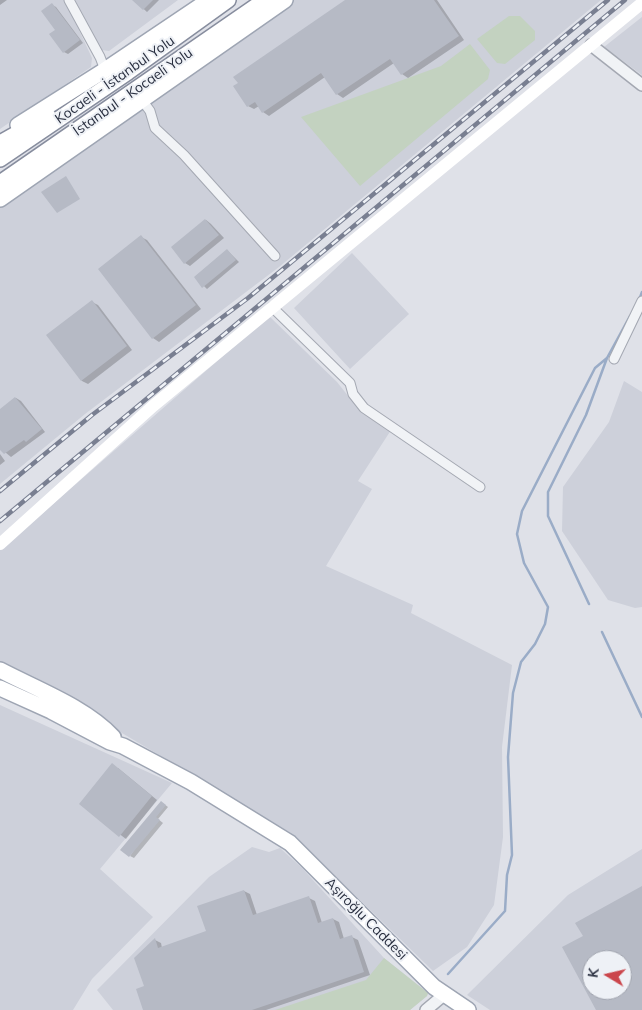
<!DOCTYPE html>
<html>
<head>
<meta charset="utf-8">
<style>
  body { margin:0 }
  #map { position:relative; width:642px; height:1010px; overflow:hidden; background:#dfe1e8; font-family:Mulish,sans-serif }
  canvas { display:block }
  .north { position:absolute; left:582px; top:950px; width:50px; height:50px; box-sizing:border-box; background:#eef1f6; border:1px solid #9fa3ad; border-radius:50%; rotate:279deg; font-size:14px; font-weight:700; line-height:20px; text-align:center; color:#282e3f }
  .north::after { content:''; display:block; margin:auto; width:18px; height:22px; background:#cb464c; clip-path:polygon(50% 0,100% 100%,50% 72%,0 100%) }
</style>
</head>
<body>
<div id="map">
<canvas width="642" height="1010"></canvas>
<div class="north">K</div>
</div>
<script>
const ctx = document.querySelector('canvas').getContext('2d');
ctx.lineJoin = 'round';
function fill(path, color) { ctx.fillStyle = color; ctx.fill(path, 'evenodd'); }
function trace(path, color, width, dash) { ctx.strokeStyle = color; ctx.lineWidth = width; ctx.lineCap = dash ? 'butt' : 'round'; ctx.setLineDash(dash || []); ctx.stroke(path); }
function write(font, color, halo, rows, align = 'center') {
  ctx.font = font + ' Mulish,sans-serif'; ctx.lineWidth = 4; ctx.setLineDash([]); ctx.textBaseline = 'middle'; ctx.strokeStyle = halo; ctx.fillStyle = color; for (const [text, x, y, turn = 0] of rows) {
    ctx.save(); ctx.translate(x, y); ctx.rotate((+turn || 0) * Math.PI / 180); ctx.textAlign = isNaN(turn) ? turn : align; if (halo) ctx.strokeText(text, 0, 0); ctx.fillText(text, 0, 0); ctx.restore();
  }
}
fill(new Path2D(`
  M0 0H65L92 58 91 67 0 129Z
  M75 0H178L109 51 101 50Z
  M288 0H601L279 267 85 414 0 484V207Z
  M642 17V75L604 47Z
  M352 253 409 314 350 369 294 308Z
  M269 316 337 382 361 412 393 427 358 481 372 489 326 566 413 605 411 613 512 665 502 747 503 837 494 905 467 947 433 971 291 833 78 707 0 667V550Z
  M624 381 642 392V607L635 608 608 600 562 531 563 487 609 422Z
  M0 705 172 783 100 869 153 917 92 979 73 1010H0Z
  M252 847 269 852 280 848 302 868 384 958 428 993 427 996 410 1010H113L97 990 209 877Z
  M642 849V1010H490L467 995 568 895ZM592 960H622V990H592Z`), '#cdd0da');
fill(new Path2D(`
  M509 16H520L535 31V40L505 64 497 63 477 39Z
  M470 44 490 70 488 79 360 186 301 117 441 66Z
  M384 958 428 993 427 996 410 1010H275L366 980Z`), '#c3d2c0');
fill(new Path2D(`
  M0 0H7L0 5Z
  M134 0H159L147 12Z
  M348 0H437L464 40 408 78 402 74 394 63 343 98 337 94 325 77 269 116 263 112 259 106 254 109 248 106Z
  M52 5 56 7 83 43 68 54 64 52Z
  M206 220 211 224 224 238 190 266 185 263Z
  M141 237 147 240 201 309 159 342 153 338 99 269Z
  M227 250 239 262 207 289 195 277Z
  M92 302 98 305 132 350 88 384 82 381 48 336Z
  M16 398 21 401 45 432 11 457 0 448V410Z
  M0 454 5 461 0 465Z
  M118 768 157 800 126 839 80 804Z
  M164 804 168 807 158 819 163 823 134 858 130 856Z
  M244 891 250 894 257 915 309 898 315 901 322 923 333 919 339 922 344 939 352 937 358 940 370 975 266 1010H144L146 987 155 940 161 943 162 948 207 932Z`), '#0003');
trace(new Path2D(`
  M639 300 642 292
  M589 604 548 516V492L586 415 607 358 630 316
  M602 632 642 717
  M448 974 505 911 507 875 512 855 508 757 513 693 521 662 535 644 545 624 548 607 524 563 517 534 522 511 595 368 607 358`), '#9aacc7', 2.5);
fill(new Path2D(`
  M132 0H153L143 10Z
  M345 0H434L459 36 401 75 390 59 336 95 321 73 262 113 255 102 247 107 233 86 238 83 233 77Z
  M52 3 80 40 63 53 49 34 55 30 41 11Z
  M66 176 80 199 57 213 41 192Z
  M205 219 219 235 184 264 171 247Z
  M141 235 196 305 152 339 98 269Z
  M227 249 236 260 202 288 194 277Z
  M92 300 127 346 81 381 46 335Z
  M15 397 42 429 26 442 24 440 4 454 0 450V409Z
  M112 763 152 796 119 837 79 804Z
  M161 801 166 805 156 817 160 820 129 857 120 850Z
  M642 886V1010H596L562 947 583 936 575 923ZM592 960H622V990H592Z
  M244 890 253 915 309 896 318 923 333 918 340 939 352 935 364 972 252 1010H143L136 989 144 986 134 958 155 938 158 948 206 931 197 906Z`), '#b6bac5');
const minor = new Path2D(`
  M69 0 100 57 105 70
  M142 100 150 111 155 128 184 155 275 256
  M272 307 350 383 353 394 364 408 480 487
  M614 359 642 301`);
const tertiary = new Path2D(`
  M591 45 642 85
  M426 1010 445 994`);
const primary = new Path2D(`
  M18 125 105 70 209 0
  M0 199 285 0
  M0 670C36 689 85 707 113 737L111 741
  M0 688 51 711 110 742 123 746 191 782 290 843 434 987 468 1010`);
const trunk = new Path2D(`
  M0 143 48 116
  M0 159 128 72 228 0
  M0 183 265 0`);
trace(minor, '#a4a8b2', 11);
trace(tertiary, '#a4a8b2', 14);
trace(primary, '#9ea5b3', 18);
trace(trunk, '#878d9e', 18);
trace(minor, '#f1f3f6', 9);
trace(tertiary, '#f1f3f6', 11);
trace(new Path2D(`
  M0 544 153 406 642 3`), '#fff', 12);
trace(primary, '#fff', 15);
trace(trunk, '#fff', 15);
const rail = new Path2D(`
  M0 491 92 415 248 298 608 0
  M0 521 625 0`);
trace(rail, '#797f91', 4.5);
trace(rail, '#eef1f6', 2.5, [8]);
write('14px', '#282e3f', '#eef1f6', [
  ["Kocaeli - İstanbul Yolu",115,80,-35],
  ["İstanbul - Kocaeli Yolu",133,92,-35],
  ["Aşıroğlu Caddesi",366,919,45]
]);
</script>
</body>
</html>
